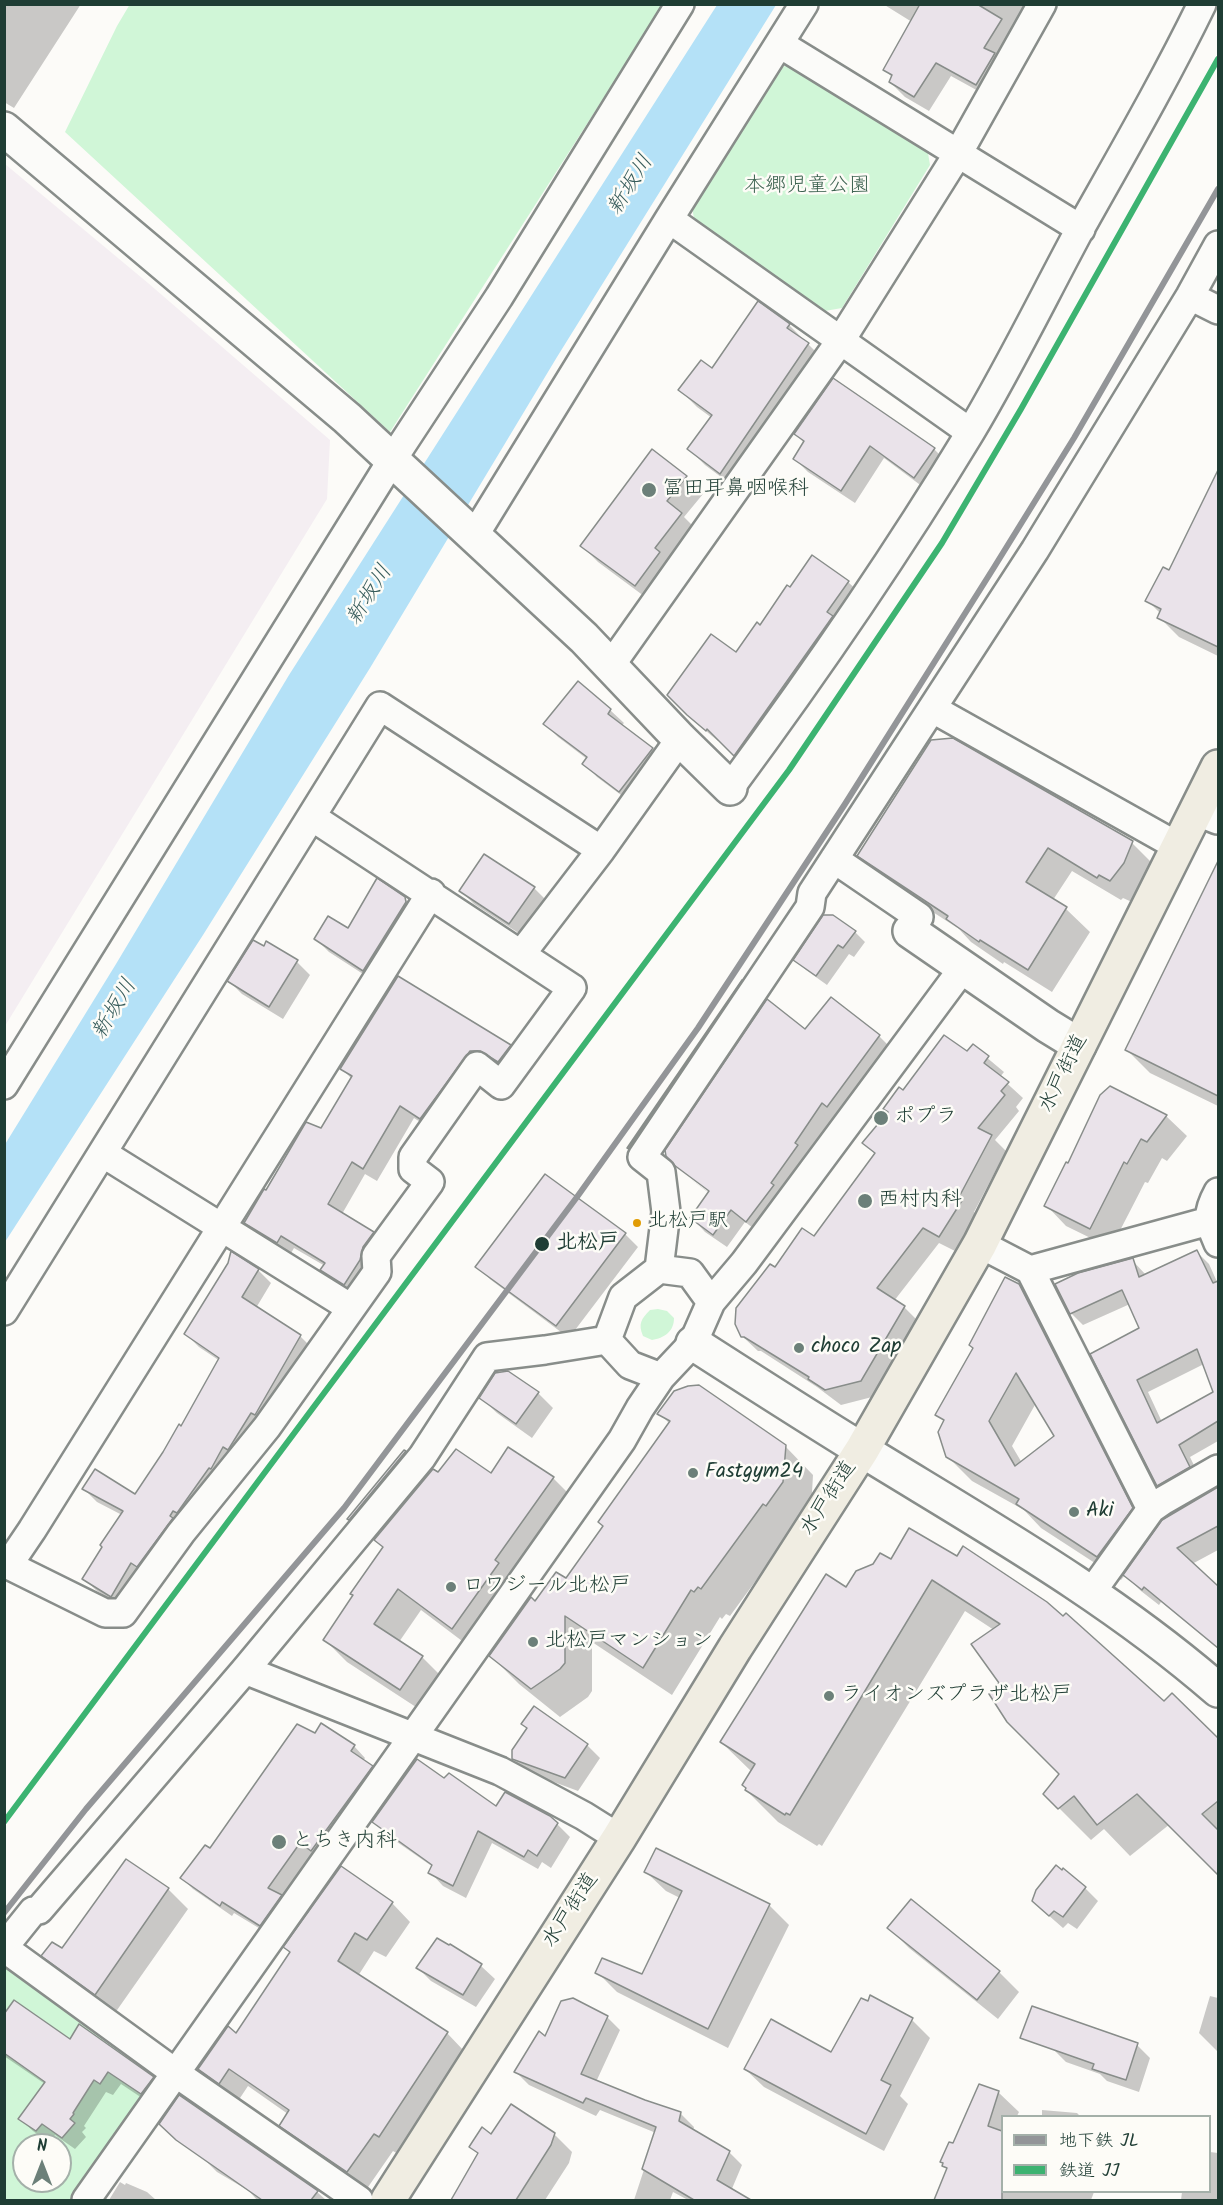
<!DOCTYPE html>
<html>
<head>
<meta charset="utf-8">
<style>
  body { margin:0 }
  #map { position:relative; width:1223px; height:2205px; overflow:hidden; background:#fcfbf8; font-family:Kalam,"Klee One",sans-serif }
  canvas { display:block }
  .frame { position:absolute; inset:0; border:6px solid #1f3d34; pointer-events:none }
  .legend { position:absolute; left:1001px; top:2115px; width:210px; height:78px; box-sizing:border-box; background:#fdfcf7; border:2px solid #a4b0a9; margin:0; padding:8px 10px; list-style:none; font-size:18px; color:#1f3d34 }
  .legend li { display:flex; align-items:center; gap:12px; height:30px }
  .legend b { width:30px; border:2px solid #a4b0a9 }
  .north { position:absolute; left:12px; top:2133px; width:60px; height:60px; box-sizing:border-box; background:#fdfcf7; border:2px solid #a4b0a9; border-radius:50%; rotate:0deg; font-size:16px; font-weight:700; line-height:24px; text-align:center; color:#1f3d34 }
  .north::after { content:''; display:block; margin:auto; width:21px; height:27px; background:#6c8079; clip-path:polygon(50% 0,100% 100%,50% 72%,0 100%) }
</style>
</head>
<body>
<div id="map">
<canvas width="1223" height="2205"></canvas>
<div class="frame"></div>
<ul class="legend">
<li><b style="height:8px;background:#939598"></b>地下鉄 JL</li>
<li><b style="height:8px;background:#3cb371"></b>鉄道 JJ</li>
</ul>
<div class="north">N</div>
</div>
<script>
const ctx = document.querySelector('canvas').getContext('2d');
ctx.lineJoin = 'round';
function fill(path, color) { ctx.fillStyle = color; ctx.fill(path, 'evenodd'); }
function trace(path, color, width, dash) { ctx.strokeStyle = color; ctx.lineWidth = width; ctx.lineCap = dash ? 'butt' : 'round'; ctx.setLineDash(dash || []); ctx.stroke(path); }
function write(font, color, halo, rows, align = 'center') {
  ctx.font = font + ' Kalam,"Klee One",sans-serif'; ctx.lineWidth = 5; ctx.setLineDash([]); ctx.textBaseline = 'middle'; ctx.strokeStyle = halo; ctx.fillStyle = color; for (const [text, x, y, turn = 0] of rows) {
    ctx.save(); ctx.translate(x, y); ctx.rotate((+turn || 0) * Math.PI / 180); ctx.textAlign = isNaN(turn) ? turn : align; if (halo) ctx.strokeText(text, 0, 0); ctx.fillText(text, 0, 0); ctx.restore();
  }
}
fill(new Path2D(`
  M5 164 148 283 330 440 327 499 5 1026Z`), '#f4eef2');
fill(new Path2D(`
  M130 4H663V5L390 432 65 132 117 26Z
  M795 64 927 147 930 165 842 308 819 312 695 223 690 198 771 69Z
  M658 1309 667 1311 674 1318C674 1332 664 1338 652 1340L643 1336C638 1324 641 1319 650 1310Z
  M9 1960 165 2074 78 2200H5L4 1966ZM24 2145H60V2181H24Z`), '#d0f6d7');
fill(new Path2D(`
  M717 5H776L557 357 370 668 203 935 5 1242 4 1146 116 964 289 675Z`), '#b4e1f7');
fill(new Path2D(`
  M4 4H81L14 108 4 102Z
  M883 4H1043L991 98 951 76 929 111 905 97 890 82 893 78 885 70 912 22Z
  M789 325 825 361 737 489 705 465 689 449 712 418 697 407 680 390Z
  M796 434 934 449 947 462 927 490 884 458 855 503 808 472 795 459 804 443Z
  M653 451 686 477 703 494 684 517 698 531 652 602 598 562 582 546Z
  M1218 476V656L1179 637 1159 617 1160 613 1147 600 1170 572Z
  M848 582 860 593 747 766 719 740 718 741 700 726 760 627 791 589Z
  M578 683 610 710 624 723 621 726 652 750 665 763 633 804 597 777 584 763 587 759 558 737 545 724Z
  M1132 843 1155 866 1134 903 1123 898 1121 900 1072 871 1053 900 1066 909 1090 932 1052 992 1004 962 1003 964 971 942 959 929 882 879 859 855Z
  M1213 875 1218 878V1106L1150 1073 1127 1050Z
  M534 888 547 901 523 936 474 904 461 891Z
  M404 898 418 912 377 983 329 952 316 939 348 930Z
  M855 932 865 942 854 957 849 954 827 985 806 970 795 960Z
  M267 943 297 962 310 975 283 1019 242 994 229 981 264 948Z
  M398 978 510 1046 523 1059 511 1074 494 1063 434 1131 414 1118 377 1181 365 1174 342 1214 373 1234 386 1246 357 1297 335 1283 322 1270 325 1266 294 1248 290 1255 259 1235 246 1222 266 1192 322 1130 352 1079 341 1068Z
  M742 983 747 988 635 1154 629 1148Z
  M805 1031 879 1036 892 1049 841 1119 836 1116 761 1234 745 1222 727 1247 705 1232 692 1218 709 1193 689 1178 714 1196Z
  M973 1046 1004 1072 1000 1077 1023 1098 1016 1107 1019 1111 995 1140 1006 1151 974 1212 977 1215 955 1251 939 1243 894 1301 904 1307 919 1322 876 1396 841 1405 817 1387 761 1351H758L742 1336 775 1269 814 1239 876 1155 864 1143 903 1092 967 1053Z
  M1110 1088 1166 1116 1187 1136 1167 1161 1162 1158 1148 1183 1145 1182 1111 1248 1066 1226 1046 1205Z
  M625 1234 638 1247 569 1338 491 1280 477 1267Z
  M1197 1252 1209 1264 1218 1284V1441L1190 1457 1201 1480 1170 1497 1158 1485 1092 1355 1141 1329 1130 1304 1083 1325 1071 1313 1132 1260 1146 1275ZM1204 1364 1215 1393 1162 1422 1148 1392Z
  M258 1270 271 1283 256 1308 300 1336 313 1349 125 1608 97 1591 84 1579 122 1515 97 1502 84 1489 135 1496 181 1428 220 1361 199 1347 186 1334Z
  M1018 1285 1043 1309 1156 1532 1163 1522 1218 1489V1550L1192 1564 1218 1588V1649L1161 1602 1159 1605 1141 1591 1125 1575 1121 1580 1041 1528 1024 1510 972 1481 947 1456 945 1422 937 1414ZM1036 1403 1056 1436 1022 1463 1012 1446Z
  M538 1393 553 1408 532 1438 497 1413 481 1398Z
  M659 1413 785 1446 813 1475 811 1510 792 1531 730 1616 726 1614 722 1619 720 1617 672 1695 592 1642V1691L588 1697 560 1717 519 1684 491 1656 535 1603 566 1580 605 1527 670 1424Z
  M509 1449 553 1478 575 1500 474 1650 421 1610 399 1642 422 1657 444 1679 422 1711 347 1662 325 1640 438 1474 492 1475Z
  M404 1452 411 1458 356 1525 349 1519Z
  M909 1530 1164 1703 1192 1715 1193 1714 1218 1739V1873L1170 1824 1130 1856 1104 1829 1091 1840 1045 1794 1061 1774 1000 1684 994 1630 965 1611 822 1846 819 1844 817 1846 778 1822 746 1790 752 1772 721 1742 846 1589 891 1561Z
  M528 1729 587 1745 600 1758 578 1791 527 1772 513 1759Z
  M315 1735 354 1746 365 1758 363 1761 383 1779 323 1862 312 1854 281 1897 292 1908 272 1936 234 1913 232 1916 193 1889 182 1878 210 1850Z
  M496 1808 557 1824 570 1837 551 1868 542 1862 538 1869 492 1843 466 1898 443 1886 430 1872 433 1867 387 1835 374 1822Z
  M646 1872 769 1905 789 1925 728 2048 617 1992 597 1972 642 1976 680 1898 666 1891Z
  M1085 1888 1098 1901 1077 1929 1068 1923 1063 1928 1047 1914Z
  M168 1889 188 1909 115 2013 63 1975 43 1955 63 1950Z
  M911 1901 999 1972 1019 1992 998 2019 909 1948 889 1928Z
  M392 1903 410 1922 386 1957 374 1951 358 1976 447 2033 465 2052 398 2154 393 2151 366 2190 300 2144 281 2125 288 2114 248 2086 238 2101 218 2088 200 2069 237 2035 291 1953 285 1947Z
  M450 1946 481 1966 495 1979 476 2007 431 1981 418 1968Z
  M1210 1996 1218 1998V2052L1199 2033Z
  M4 2017 70 2041 153 2078 165 2090 154 2106 121 2084 113 2095 106 2092 84 2126 86 2128 82 2132 86 2137 75 2149 55 2135 49 2143 33 2131 20 2119 45 2084 4 2056Z
  M607 2017 620 2030 596 2082 681 2114 694 2127 693 2131 729 2152 742 2165 731 2191 741 2200H688L673 2192 670 2200H634L656 2133 600 2110 596 2116 529 2085 516 2072 545 2039Z
  M912 2020 930 2038 900 2096 908 2104 884 2151 764 2087 745 2069 831 2054Z
  M1137 2045 1150 2058 1139 2092 1107 2081 1100 2074 1066 2062 1053 2049Z
  M998 2092 1019 2112 1017 2116H1002V2192H1094L1091 2200H936L948 2169 944 2166 954 2145Z
  M1042 2110 1077 2113 1080 2116H1042Z
  M554 2134 572 2152 569 2163 545 2200H453L479 2155 471 2146 492 2136Z
  M1210 2152 1218 2153V2200H1181L1182 2192H1210Z
  M207 2162 317 2192 326 2200H257L249 2191 217 2172Z
  M120 2182 125 2185 126 2183 147 2192 156 2200H109Z`), '#0003');
const building = new Path2D(`
  M920 4H977L1002 19 984 48 995 53 976 85 936 63 914 97 889 82 892 75 883 70Z
  M758 301 790 324 787 328 809 343 720 474 687 449 712 415 678 390 701 360 712 368Z
  M833 378 935 448 914 478 870 446 841 491 793 459 804 441 794 434Z
  M652 449 687 476 667 501 682 513 655 548 660 552 635 586 580 546Z
  M1218 470V647L1157 618 1161 609 1145 601 1163 567 1169 570Z
  M812 555 849 581 827 612 833 616 734 756 707 729 706 731 687 715 667 695 711 634 736 652 757 622 760 625 787 585 790 587Z
  M578 681 611 709 608 714 653 748 619 792 582 764 587 757 543 724Z
  M953 738 1133 841 1124 863 1110 881 1099 875 1097 878 1048 848 1026 882 1067 907 1028 970 980 940 979 942 946 919 948 916 857 856 931 740Z
  M484 854 535 887 509 924 459 891Z
  M1218 861V1096L1125 1050Z
  M377 878 405 897 406 902 363 971 314 939 328 916 348 928Z
  M823 915H833L856 931 843 948 838 945 816 976 793 960Z
  M253 940 264 946 266 941 298 960 269 1007 227 981Z
  M398 976 511 1045 498 1062 480 1051H470L420 1119 400 1106 363 1169 352 1162 328 1204 374 1232 363 1247 360 1260 344 1285 320 1270 325 1263 281 1236 277 1243 244 1223 264 1189 266 1190 306 1122 321 1128 352 1076 340 1069Z
  M742 980 629 1148V1149L627 1148Z
  M831 997 880 1035 827 1107 822 1103 795 1143 798 1145 771 1183 774 1185 746 1222 731 1210 713 1235 690 1218 709 1191 674 1165 666 1156 665 1150 767 999 805 1029Z
  M944 1035 967 1051 973 1044 989 1056 984 1063 1009 1082 1001 1091 1005 1095 978 1128 992 1135 959 1197 963 1199 939 1237 923 1228 877 1288 905 1306 861 1381 825 1390 808 1379 809 1377 744 1337H741L735 1324 736 1308 770 1264 775 1267 802 1228 814 1236 875 1153 862 1143 888 1112 883 1109 899 1087 903 1090Z
  M1110 1086 1167 1115 1147 1142 1141 1139 1127 1164 1124 1162 1090 1229 1044 1206 1066 1162 1068 1163 1100 1095Z
  M545 1174 626 1233 556 1326 475 1267Z
  M1197 1250 1213 1283 1218 1281V1421L1179 1445 1190 1467 1157 1486 1090 1354 1139 1328 1122 1290 1070 1314 1055 1284 1078 1273 1133 1258 1139 1277ZM1197 1349 1213 1392 1157 1423 1137 1380Z
  M231 1251 259 1269 242 1297 301 1335 255 1415 251 1413 228 1450 223 1447 211 1469 209 1468 177 1513 173 1511 170 1516 173 1518 137 1567 131 1563 111 1597 82 1579 102 1547 100 1545 123 1511 82 1489 95 1469 135 1494 163 1452 179 1424 181 1426 219 1358 184 1334 228 1263Z
  M1005 1277 1019 1284 1133 1508 1097 1557 1016 1504 1019 1499 946 1457 938 1432 944 1420 935 1415 973 1348 969 1345ZM1016 1373 1054 1436 1015 1466 989 1421Z
  M508 1371 539 1392 516 1424 479 1398 495 1373Z
  M699 1385 786 1445 783 1482 766 1506 763 1504 701 1589 698 1587 694 1592 691 1590 643 1668 565 1616V1663L560 1669 531 1689 489 1656 531 1597 535 1601 556 1572 566 1578 603 1526 598 1522 670 1421 657 1414 674 1391 688 1386Z
  M508 1447 554 1477 495 1560 499 1563 452 1629 398 1589 374 1624 423 1656 400 1690 323 1640 353 1595 350 1594 383 1547 374 1540 433 1469 438 1472 456 1449 491 1473Z
  M404 1450 406 1451 349 1520 347 1519Z
  M1218 1487V1526L1177 1548 1218 1586V1648L1144 1587 1142 1590 1123 1575 1162 1520Z
  M909 1528 957 1556 963 1546 1047 1602 1063 1616 1066 1613 1164 1701 1172 1693 1218 1738V1801L1202 1814 1218 1830V1875L1137 1794 1097 1825 1074 1796 1058 1809 1043 1794 1059 1774 1007 1722 989 1694 999 1683 971 1644 1000 1624 932 1580 790 1815 786 1813 785 1815 745 1790 746 1788 742 1785 755 1764 720 1742 826 1574 846 1587 856 1571 873 1564 880 1553 891 1559Z
  M534 1706 588 1744 565 1778 512 1759V1750L527 1728 521 1724Z
  M321 1723 355 1745 351 1751 373 1766 311 1851 300 1843 268 1888 282 1895 260 1926 222 1902 220 1906 180 1878 205 1845 210 1848 297 1724 315 1733Z
  M417 1759 444 1778 449 1773 496 1806 505 1792 550 1816 558 1823 537 1856 528 1850 524 1857 478 1831 453 1886 428 1873 432 1865 372 1822Z
  M656 1848 770 1904 708 2029 595 1973 602 1958 642 1974 682 1891 644 1872Z
  M126 1859 169 1888 95 1995 41 1956 52 1942 62 1948Z
  M1056 1865 1062 1870 1063 1868 1086 1887 1063 1917 1054 1911 1049 1916 1032 1901 1036 1890Z
  M341 1866 393 1902 367 1940 355 1933 338 1961 448 2032 379 2137 374 2134 347 2172 279 2126 289 2110 229 2069 219 2084 198 2069 228 2026 236 2033 290 1952 283 1947Z
  M911 1899 1000 1971 977 2000 887 1928Z
  M437 1938 449 1945 450 1944 482 1964 463 1995 416 1968Z
  M870 1995 913 2018 881 2080 891 2085 866 2134 744 2069 771 2019 831 2052 861 1998 868 2001Z
  M573 1998 608 2016 581 2074 645 2100 681 2112 679 2121 730 2151 717 2180 751 2200H694L642 2169 656 2127 586 2098 583 2103 514 2072 539 2031 545 2036 561 2001Z
  M14 2000 70 2039 79 2024 154 2077 141 2094 108 2072 100 2084 94 2080 73 2113 74 2114 70 2119 75 2123 62 2138 42 2124 36 2131 18 2119 45 2082 4 2053V2014Z
  M1032 2006 1138 2043 1126 2080 1092 2069 1094 2064 1020 2038Z
  M979 2084 999 2091 988 2126 1002 2131V2200H934L947 2168 942 2166 943 2163 940 2162 949 2142 953 2143Z
  M179 2095 318 2191 311 2200H262L176 2140 159 2124Z
  M511 2104 555 2133 551 2145 516 2200H451L478 2153 469 2147 482 2127 491 2134Z`);
fill(building, '#eae3ea');
trace(building, '#888d8a', 1.5);
const minor = new Path2D(`
  M780 44 1081 229
  M669 219 970 432
  M1190 296 1218 310
  M474 536 669 219 804 4
  M611 665 841 340 959 152 1042 4
  M933 709 1179 847
  M730 788C815 673 896 555 970 433 1009 368 1043 298 1079 231 1121 156 1164 82 1202 4
  M834 859 919 917 910 931
  M522 953 601 850 680 739
  M4 1085 392 460 499 297 680 4
  M104 1154 351 1308
  M1218 1192C1206 1214 1208 1220 1218 1243
  M1209 1221 1030 1270 1151 1509 1164 1500 1218 1469
  M980 1244 1030 1270
  M659 1269 666 1212 661 1172 642 1157 810 907 812 893 1035 550 1190 296 1218 245
  M711 1302 744 1263 963 968
  M4 1311 380 706 601 850
  M4 1563 105 1613H123L181 1533 267 1427 377 1272 376 1256 430 1182 413 1169V1157L477 1066 501 1085 572 988 312 817
  M9 1564 32 1530 431 893
  M1091 1593 1151 1509
  M245 1670 500 1771 584 1816 619 1838
  M4 1947 33 1911 39 1910 245 1670 422 1457 487 1357 545 1350 607 1340
  M4 1948 177 2074 359 2200
  M86 2200 622 1440 640 1408 661 1377 693 1343 711 1302 690 1273 659 1269 623 1297 607 1340 630 1365 661 1377`);
const tertiary = new Path2D(`
  M4 129 347 418 584 638 680 739 730 788
  M1198 809 1218 817
  M910 931 1048 1026 1079 1045
  M693 1343C749 1379 805 1415 862 1450 984 1525 1110 1596 1218 1690`);
const trunk = new Path2D(`
  M388 2200 619 1838 735 1648 862 1450 980 1244 1218 767`);
trace(minor, '#888d8a', 32);
trace(tertiary, '#888d8a', 38);
trace(trunk, '#888d8a', 38);
trace(minor, '#fbfbf9', 27);
trace(tertiary, '#fbfbf9', 33);
trace(trunk, '#f0ede2', 33);
trace(new Path2D(`
  M4 1822 789 770 942 543 1021 409 1218 59`), '#3cb371', 6);
trace(new Path2D(`
  M4 1913 86 1809 344 1508 577 1197 698 1028 845 804 993 569 1074 438 1218 189`), '#939598', 6);
for (const [x, y, r, color] of [
  [649,490,8,"#6c8079"],
  [881,1118,8,"#6c8079"],
  [865,1201,8,"#6c8079"],
  [637,1223,5,"#e19c05"],
  [542,1244,8,"#1f3d34"],
  [799,1348,6,"#6c8079"],
  [693,1473,6,"#6c8079"],
  [1074,1512,6,"#6c8079"],
  [451,1587,6,"#6c8079"],
  [533,1642,6,"#6c8079"],
  [829,1696,6,"#6c8079"],
  [279,1842,8,"#6c8079"]
]) { const dot = new Path2D(); dot.arc(x, y, r, 0, 2 * Math.PI); ctx.fillStyle = color; ctx.fill(dot); trace(dot, '#fdfcf7', 2); }
write('20px', '#1f3d34', '#fdfcf7', [
  ["北松戸駅",648,1223]
], 'left');
write('21px', '#3b614f', '#fdfcf7', [
  ["本郷児童公園",807,187]
]);
write('21px', '#1f3d34', '#fdfcf7', [
  ["冨田耳鼻咽喉科",662,490],
  ["ポプラ",894,1118],
  ["西村内科",878,1201],
  ["choco Zap",811,1348],
  ["Fastgym24",705,1473],
  ["Aki",1086,1512],
  ["ロワジール北松戸",463,1587],
  ["北松戸マンション",545,1642],
  ["ライオンズプラザ北松戸",841,1696],
  ["とちき内科",292,1842]
], 'left');
write('21px', '#1f3d34', '#fdfcf7', [
  ["水戸街道",1065,1074,-64],
  ["水戸街道",830,1499,-57],
  ["水戸街道",572,1911,-57]
]);
write('bold 21px', '#1f3d34', '#fdfcf7', [
  ["北松戸",556,1244]
], 'left');
write('italic 22px', '#375c5b', '#fdfcf7', [
  ["新坂川",632,186,-58],
  ["新坂川",371,596,-58],
  ["新坂川",116,1010,-59]
]);
</script>
</body>
</html>
